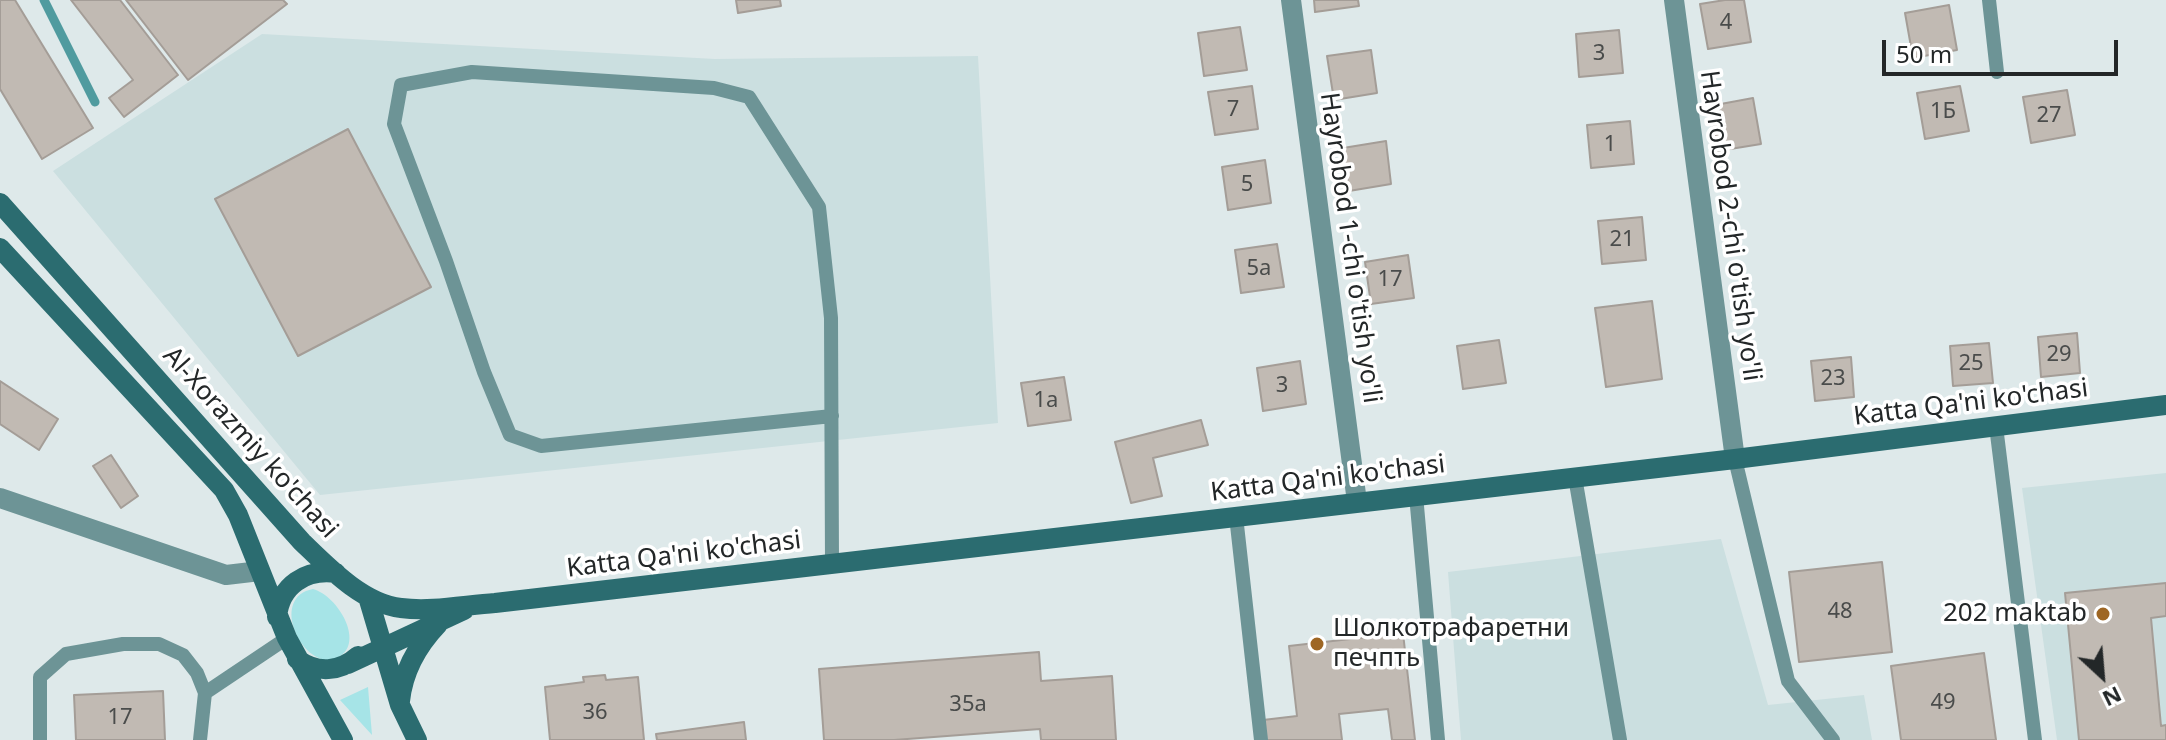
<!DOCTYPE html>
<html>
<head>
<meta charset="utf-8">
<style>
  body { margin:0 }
  #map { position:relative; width:2166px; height:740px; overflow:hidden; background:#dee9ea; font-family:"Noto Sans",sans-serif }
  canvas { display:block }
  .north { position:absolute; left:2062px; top:636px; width:80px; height:80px; -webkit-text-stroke:6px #fff; paint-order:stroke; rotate:154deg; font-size:22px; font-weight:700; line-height:32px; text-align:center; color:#232728 }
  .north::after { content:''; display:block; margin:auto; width:28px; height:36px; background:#232728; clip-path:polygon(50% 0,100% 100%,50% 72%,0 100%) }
  .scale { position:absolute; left:1882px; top:40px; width:236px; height:36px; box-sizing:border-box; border:4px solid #232728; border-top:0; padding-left:10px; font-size:24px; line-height:28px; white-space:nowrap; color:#232728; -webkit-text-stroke:6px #fff; paint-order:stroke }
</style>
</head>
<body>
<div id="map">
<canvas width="2166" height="740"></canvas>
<div class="north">N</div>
<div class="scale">50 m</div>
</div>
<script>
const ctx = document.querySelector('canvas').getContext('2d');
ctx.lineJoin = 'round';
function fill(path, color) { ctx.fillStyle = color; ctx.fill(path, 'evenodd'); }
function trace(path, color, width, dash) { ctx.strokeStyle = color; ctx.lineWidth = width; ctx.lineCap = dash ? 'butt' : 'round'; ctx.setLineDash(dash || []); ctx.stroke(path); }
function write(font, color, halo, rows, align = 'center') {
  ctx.font = font + ' "Noto Sans",sans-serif'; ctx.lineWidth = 7; ctx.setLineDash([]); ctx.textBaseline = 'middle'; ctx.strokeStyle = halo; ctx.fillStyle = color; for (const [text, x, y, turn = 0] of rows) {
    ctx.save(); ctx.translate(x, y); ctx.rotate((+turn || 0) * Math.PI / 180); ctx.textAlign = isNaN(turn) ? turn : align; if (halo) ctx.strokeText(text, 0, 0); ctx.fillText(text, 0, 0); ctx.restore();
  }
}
fill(new Path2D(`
  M262 34 715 59 978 56 998 423 320 495 53 171Z
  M2166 473V740H2057L2022 488Z
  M1721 539 1768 705 1864 695 1872 740H1461L1448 572Z`), '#cbdfe0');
fill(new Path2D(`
  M313 589C338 596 365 642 339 657 306 676 266 598 313 589Z
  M368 687 372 735 340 700Z`), '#a6e4e7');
trace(new Path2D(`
  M44 0 95 102`), '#509b9f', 9);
const building = new Path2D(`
  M0 0H15L93 128 42 159 0 89Z
  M71 0H120L178 75 124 117 109 98 133 80Z
  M126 0H283L287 4 188 80Z
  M736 0H780L781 6 738 13Z
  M1314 0H1358L1359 6 1315 12Z
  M1725 0H1744L1751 42 1708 49 1700 4Z
  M1949 5 1957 50 1913 58 1905 13Z
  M1240 27 1247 70 1204 76 1198 33Z
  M1619 30 1623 73 1579 77 1576 34Z
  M1371 50 1377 93 1334 100 1327 56Z
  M1252 86 1258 129 1215 135 1208 92Z
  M1960 86 1969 131 1925 139 1917 93Z
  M2067 90 2075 135 2031 143 2023 97Z
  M1753 98 1761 144 1718 151 1710 106Z
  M1630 121 1634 164 1591 168 1587 125Z
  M348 129 431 287 298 356 215 199Z
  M1386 141 1391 184 1349 191 1343 148Z
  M1265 160 1271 203 1228 210 1222 167Z
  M1642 217 1646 260 1602 264 1598 221Z
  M1277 244 1284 287 1241 293 1235 250Z
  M1408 255 1414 298 1371 304 1365 262Z
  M1652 301 1662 379 1606 387 1595 308Z
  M2077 333 2080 373 2041 377 2038 337Z
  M1499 340 1506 383 1463 389 1457 346Z
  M1989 343 1993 383 1953 386 1950 346Z
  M1851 357 1854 397 1815 401 1811 361Z
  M1300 361 1306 404 1263 411 1257 368Z
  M1064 377 1071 420 1028 426 1021 383Z
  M0 381 58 419 39 450 0 424Z
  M1201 420 1208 445 1153 458 1162 496 1131 503 1115 442Z
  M111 455 138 496 121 508 93 466Z
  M1882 562 1892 652 1799 662 1789 572Z
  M2166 583V616L2151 618 2161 726 2166 725V740H2079L2065 593Z
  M1403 633 1415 740H1392L1388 709 1339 714 1342 740H1265L1263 720 1297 716 1289 646Z
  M1039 652 1041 681 1112 676 1116 740H1041L1040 729 894 740H824L819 669Z
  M1984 653 1996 740H1901L1891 666Z
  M605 675 606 680 638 677 644 740H550L545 687 584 682 583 677Z
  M163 691 165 740H76L74 695Z
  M744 722 746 740H657L656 734Z`);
fill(building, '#c1bab3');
trace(building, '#a49d97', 2);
trace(new Path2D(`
  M1989 0 1997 72
  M832 416 541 446 510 435 484 372 446 261 394 124 401 85 472 72 714 88 749 97 819 207 831 318 832 563
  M1996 426 2035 740
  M1735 459 1788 681 1833 740
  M1575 477 1620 740
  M1416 495 1438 740
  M1236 516 1261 740
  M205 693 287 638
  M40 740V677L66 654 123 644H159L183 655 197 673 205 693 200 740`), '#6d9496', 14);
trace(new Path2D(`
  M1291 0 1357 502
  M1674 0 1735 459
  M0 498 226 575 260 571`), '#6d9496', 20);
trace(new Path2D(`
  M0 203 302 542C328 567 363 604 401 608 431 612 465 605 495 603L1735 459 2166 405
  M0 248 224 490 238 515 287 638 343 740
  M368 597 400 705 417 740
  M277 617C280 585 306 569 336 573
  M297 659C317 674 340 672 358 656
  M348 664 464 610
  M400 701C403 672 418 645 438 624`), '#2b6c70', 20);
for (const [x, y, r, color] of [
  [2103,614,8,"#9e6623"],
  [1317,644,8,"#9e6623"]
]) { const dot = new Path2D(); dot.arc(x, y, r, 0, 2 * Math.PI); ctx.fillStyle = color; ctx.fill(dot); trace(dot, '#fff', 3); }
write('22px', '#4a4c4b', null, [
  ["4",1726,23],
  ["3",1599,54],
  ["7",1233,110],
  ["1Б",1943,112],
  ["27",2049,116],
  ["1",1610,145],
  ["5",1247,185],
  ["21",1622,240],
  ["5a",1259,269],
  ["17",1390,280],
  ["29",2059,355],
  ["25",1971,364],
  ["23",1833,379],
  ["3",1282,386],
  ["1a",1046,401],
  ["48",1840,612],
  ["49",1943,703],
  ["35а",968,705],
  ["36",595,713],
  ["17",120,718]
]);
write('26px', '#232728', '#fff', [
  ["Hayrobod 2-chi o'tish yo'li",1730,226,82],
  ["Hayrobod 1-chi o'tish yo'li",1350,248,82],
  ["Katta Qa'ni ko'chasi",1971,403,-7],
  ["Al-Xorazmiy ko'chasi",250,443,48],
  ["Katta Qa'ni ko'chasi",1328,479,-7],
  ["Katta Qa'ni ko'chasi",684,555,-7]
]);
write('26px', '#232728', '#fff', [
  ["202 maktab",2087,614],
  ["Шолкотрафаретни",1333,629,"left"],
  ["печпть",1333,659,"left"]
], 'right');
</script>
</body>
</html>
